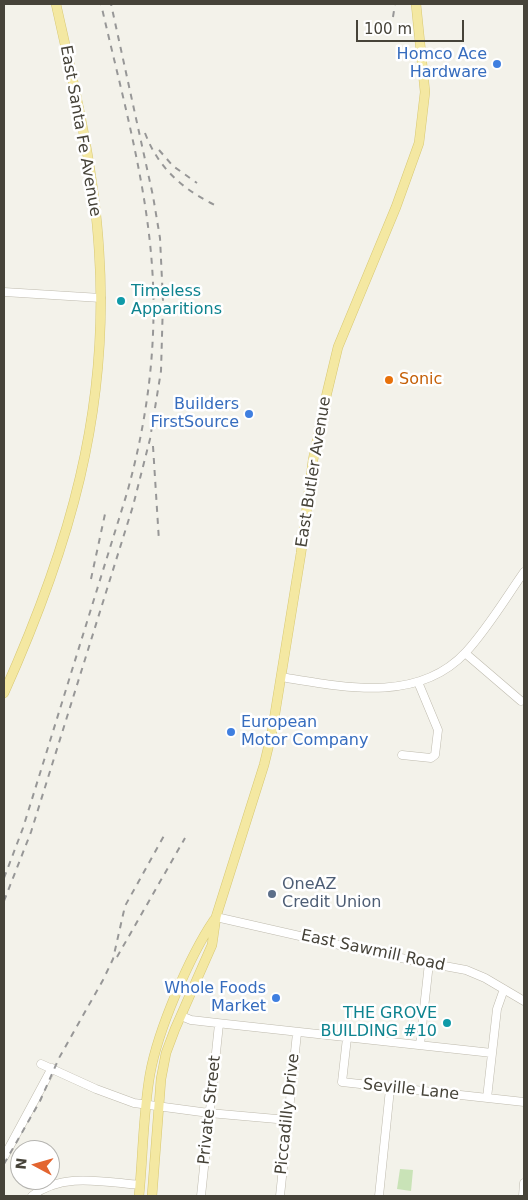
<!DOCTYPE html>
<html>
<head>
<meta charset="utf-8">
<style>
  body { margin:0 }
  #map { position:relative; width:528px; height:1200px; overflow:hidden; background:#f3f2ea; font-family:"DejaVu Sans",sans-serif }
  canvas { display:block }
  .frame { position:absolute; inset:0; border:5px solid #464339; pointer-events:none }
  .north { position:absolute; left:10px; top:1140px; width:50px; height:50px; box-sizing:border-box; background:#fff; border:1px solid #b5b4b0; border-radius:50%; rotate:276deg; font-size:14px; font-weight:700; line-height:20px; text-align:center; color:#464339 }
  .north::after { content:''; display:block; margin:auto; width:18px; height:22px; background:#e36530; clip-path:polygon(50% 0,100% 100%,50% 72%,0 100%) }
  .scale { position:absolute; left:356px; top:20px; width:108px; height:22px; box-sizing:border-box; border:2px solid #464339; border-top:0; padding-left:6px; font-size:15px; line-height:18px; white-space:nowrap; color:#464339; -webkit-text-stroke:4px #fff; paint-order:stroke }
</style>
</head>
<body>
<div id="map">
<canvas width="528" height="1200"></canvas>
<div class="frame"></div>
<div class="north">N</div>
<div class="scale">100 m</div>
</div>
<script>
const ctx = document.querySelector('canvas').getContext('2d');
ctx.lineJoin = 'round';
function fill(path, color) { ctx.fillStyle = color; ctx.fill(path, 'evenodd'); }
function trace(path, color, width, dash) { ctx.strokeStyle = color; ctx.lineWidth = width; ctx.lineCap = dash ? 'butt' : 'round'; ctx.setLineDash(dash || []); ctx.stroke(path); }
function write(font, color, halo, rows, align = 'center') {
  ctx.font = font + ' "DejaVu Sans",sans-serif'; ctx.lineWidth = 5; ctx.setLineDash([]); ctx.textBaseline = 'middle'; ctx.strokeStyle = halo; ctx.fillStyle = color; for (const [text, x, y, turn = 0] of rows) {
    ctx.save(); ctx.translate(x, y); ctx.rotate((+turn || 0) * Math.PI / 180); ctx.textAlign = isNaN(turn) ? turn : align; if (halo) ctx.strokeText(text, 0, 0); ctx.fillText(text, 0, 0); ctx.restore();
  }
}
fill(new Path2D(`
  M400 1169 413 1170 411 1191 397 1189Z`), '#c9e3b7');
const minor = new Path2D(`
  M4 292 101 298
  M465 653 521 701
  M281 677C342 687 418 704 466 652 488 628 505 599 524 572
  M402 755 431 758 435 755 438 730 418 682
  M216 917 379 954 466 970 485 978 524 1001
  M181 1016 191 1020 226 1024 492 1053
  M347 1038 342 1082 524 1102
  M420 1045 429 963
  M41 1064 96 1089 134 1103 209 1113 288 1120
  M487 1098 497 1009 504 989
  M4 1157 52 1068
  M32 1196C63 1172 103 1182 140 1185
  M201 1196 219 1024
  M280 1196 297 1033
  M379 1196 390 1089
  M523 1196 524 1183`);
const major = new Path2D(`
  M4 693C69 548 110 411 99 250 94 167 74 85 56 4
  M139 1196C143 1156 143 1114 150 1074 158 1030 189 957 214 920
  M152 1196 161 1079 166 1053 175 1029 212 945 216 917 264 765 272 732 301 553 313 460 326 397 338 347 396 207 419 143 425 92 416 4`);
trace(minor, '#bebaad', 9);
trace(major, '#d7c873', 10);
trace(minor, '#fff', 8);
trace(major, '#f4e8a2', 9);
trace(new Path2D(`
  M393 17 395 4
  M145 133C159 170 185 191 219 207
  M159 150 173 166 197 183
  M153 446 159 541
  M91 579 105 514
  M4 878 23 828 127 493C146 425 156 355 153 283 149 189 122 96 101 4
  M4 901 31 832 133 506 150 439 161 371 163 301 160 238 153 196 111 4
  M117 957 185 838
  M4 1164 40 1101 59 1058 103 980 113 959 125 906 166 832`), '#979797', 2, [6, 6]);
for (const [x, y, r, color] of [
  [497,64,5,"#3f7fe0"],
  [121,301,5,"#0f9aa8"],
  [389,380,5,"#e8710a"],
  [249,414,5,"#3f7fe0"],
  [231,732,5,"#3f7fe0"],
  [272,894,5,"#5c6f8a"],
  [276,998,5,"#3f7fe0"],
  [447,1023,5,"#0f9aa8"]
]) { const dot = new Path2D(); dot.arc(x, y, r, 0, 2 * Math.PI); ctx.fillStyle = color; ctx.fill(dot); trace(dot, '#fff', 2); }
write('16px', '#366cbe', '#fff', [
  ["Homco Ace",487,55],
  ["Hardware",487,73],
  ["Builders",239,405],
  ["FirstSource",239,423],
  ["European",241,723,"left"],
  ["Motor Company",241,741,"left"],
  ["Whole Foods",266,989],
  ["Market",266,1007]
], 'right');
write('16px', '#464339', '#fff', [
  ["East Santa Fe Avenue",80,131,80],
  ["East Butler Avenue",314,472,-81],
  ["East Sawmill Road",373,951,12],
  ["Seville Lane",411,1090,6],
  ["Private Street",210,1110,-84],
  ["Piccadilly Drive",288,1114,-84]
]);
write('16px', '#0d838f', '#fff', [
  ["Timeless",131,292],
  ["Apparitions",131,310],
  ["THE GROVE",437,1014,"right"],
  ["BUILDING #10",437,1032,"right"]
], 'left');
write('16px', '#c56008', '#fff', [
  ["Sonic",399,380]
], 'left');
write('16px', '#4e5e75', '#fff', [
  ["OneAZ",282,885],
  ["Credit Union",282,903]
], 'left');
</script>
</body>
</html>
